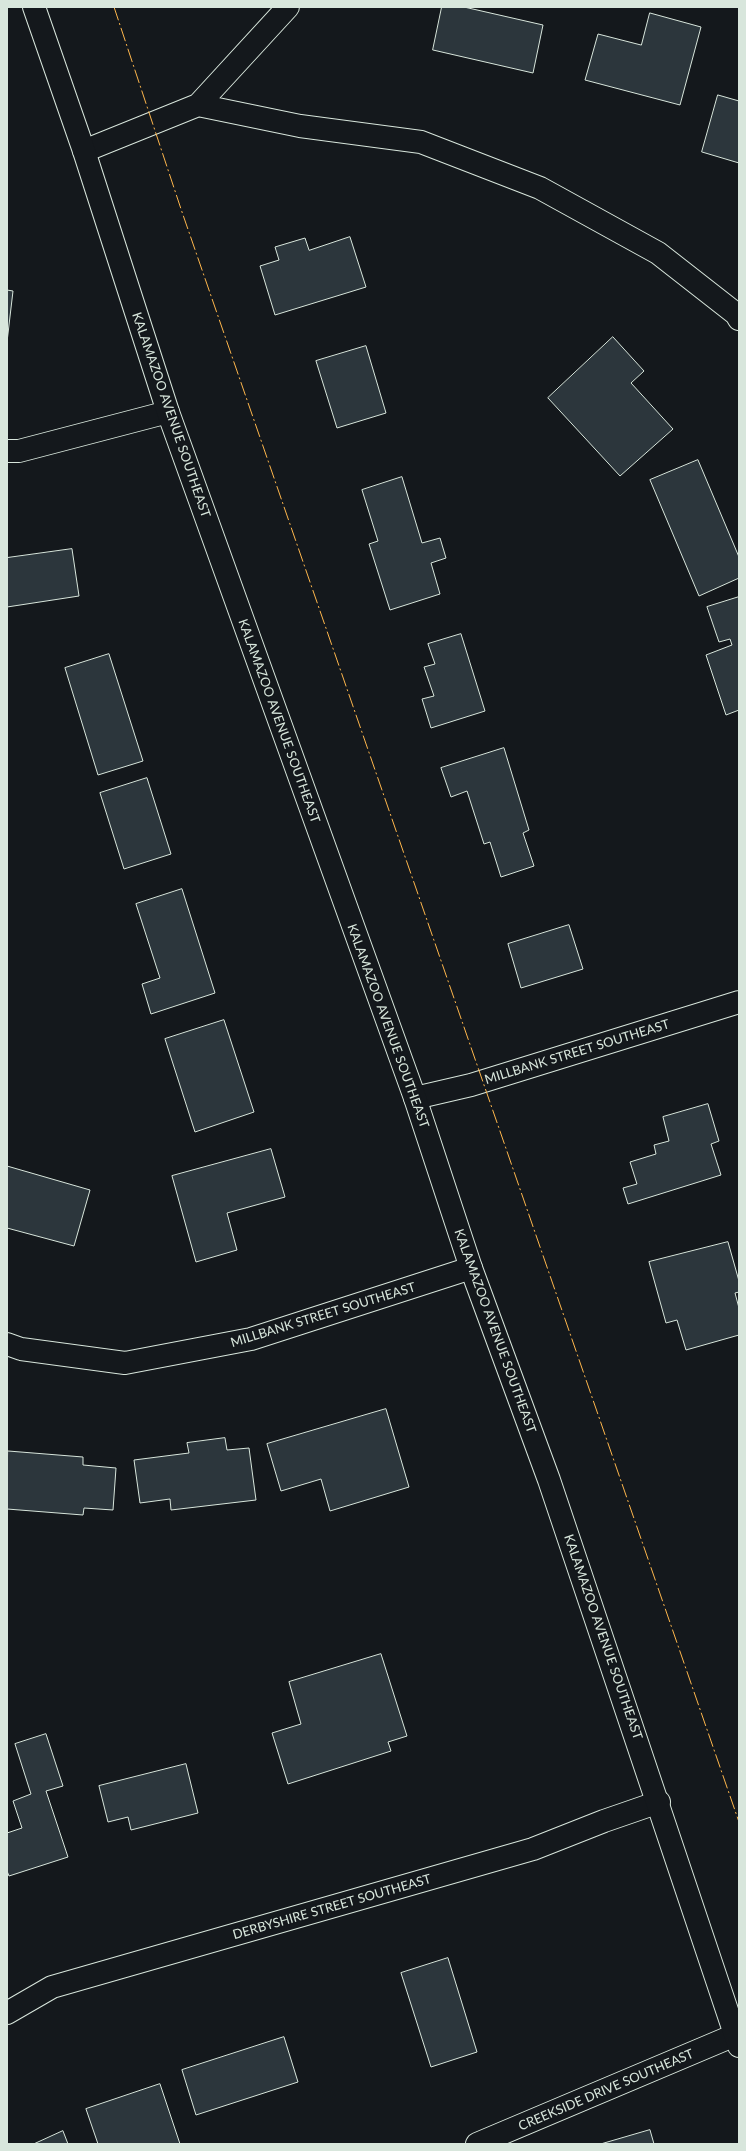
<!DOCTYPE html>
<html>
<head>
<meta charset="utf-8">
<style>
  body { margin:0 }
  #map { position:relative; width:746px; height:2151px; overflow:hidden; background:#14181c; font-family:Lato,sans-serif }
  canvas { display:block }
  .frame { position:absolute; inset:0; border:8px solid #d8e6dc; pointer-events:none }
</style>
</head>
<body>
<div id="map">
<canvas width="746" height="2151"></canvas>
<div class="frame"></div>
</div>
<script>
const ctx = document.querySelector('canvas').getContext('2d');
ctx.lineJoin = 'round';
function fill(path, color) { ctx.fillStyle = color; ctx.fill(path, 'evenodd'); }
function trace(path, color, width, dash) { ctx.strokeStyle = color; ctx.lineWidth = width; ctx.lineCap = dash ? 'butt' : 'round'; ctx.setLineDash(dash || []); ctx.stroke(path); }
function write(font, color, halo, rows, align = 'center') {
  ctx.font = font + ' Lato,sans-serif'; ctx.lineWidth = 3; ctx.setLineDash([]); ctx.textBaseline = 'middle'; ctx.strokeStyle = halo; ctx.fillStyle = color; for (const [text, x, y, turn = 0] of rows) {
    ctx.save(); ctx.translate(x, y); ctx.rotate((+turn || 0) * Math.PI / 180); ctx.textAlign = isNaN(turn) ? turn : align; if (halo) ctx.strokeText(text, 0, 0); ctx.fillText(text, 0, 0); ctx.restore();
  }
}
const building = new Path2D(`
  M442 7H464L543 25 533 73 433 50Z
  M650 13 701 27 680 105 585 80 598 34 641 45Z
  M718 95 739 101V163L702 152Z
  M350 237 366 287 275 315 260 266 279 260 275 247 305 238 309 250Z
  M7 290 13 291 7 342Z
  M613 337 644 371 631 383 673 429 620 476 548 398Z
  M366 346 386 413 337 428 316 361Z
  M698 460 739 557V578L699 596 650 480Z
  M402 477 422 543 440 538 446 558 431 563 440 594 390 610 369 544 378 541 362 490Z
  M72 549 79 596 7 607V558Z
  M739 597V710L726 715 706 655 732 645 730 639 719 642 707 607Z
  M461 634 485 711 431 728 422 699 434 696 424 667 435 664 428 644Z
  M109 654 143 761 98 775 65 668Z
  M504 748 529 830 523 833 534 866 501 877 490 842 484 844 467 791 451 797 441 768Z
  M147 778 171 854 124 869 100 793Z
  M182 889 215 993 151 1014 142 984 160 978 136 904Z
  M569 925 583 969 521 988 508 944Z
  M224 1020 254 1112 195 1132 165 1039Z
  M708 1104 719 1141 711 1144 721 1175 628 1204 623 1188 637 1184 630 1162 656 1154 654 1145 669 1141 663 1117Z
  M271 1149 285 1197 227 1213 237 1250 196 1262 172 1176Z
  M7 1166 90 1190 74 1246 7 1228Z
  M728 1242 739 1281V1292L735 1293 739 1308V1335L686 1350 677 1320 666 1323 649 1262Z
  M386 1409 409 1487 330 1511 321 1479 281 1491 267 1444Z
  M225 1438 227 1450 249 1448 256 1500 171 1510 170 1499 140 1503 134 1460 189 1453 187 1443Z
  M8 1451 83 1457V1465L116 1468 113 1510 84 1508 83 1515 7 1509Z
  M381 1654 407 1736 388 1742 391 1751 288 1784 272 1733 301 1724 289 1682Z
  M46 1734 63 1786 46 1791 68 1857 9 1876 7 1871V1833L22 1828 13 1801 31 1794 15 1744Z
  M186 1764 198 1813 131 1830 128 1817 108 1822 99 1786Z
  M448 1958 477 2052 431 2067 401 1973Z
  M284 2037 298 2082 196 2115 182 2070Z
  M160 2084 180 2144H98L86 2109Z
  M650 2130 654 2144H601Z
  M63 2131 68 2144H34Z`);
fill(building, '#2c363c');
trace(building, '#d8e6dc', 1);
const minor = new Path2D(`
  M198 105 300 126 421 142 540 188 658 253 736 314 739 319
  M84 151 198 105 288 7
  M7 451H19L168 412
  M415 1098 471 1085 739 1002
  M7 1344 21 1349 125 1363 251 1339 471 1268
  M7 2013 52 1987 533 1849 604 1821 659 1802
  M477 2144 735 2035`);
const major = new Path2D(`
  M34 7 84 151 168 412 415 1098 471 1268 549 1480 739 2046`);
trace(minor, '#d8e6dc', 24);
trace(major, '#d8e6dc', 24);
trace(minor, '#14181c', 22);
trace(major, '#14181c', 22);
trace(new Path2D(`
  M114 7 182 212 739 1822`), '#ffb74d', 1, [14, 3, 2, 3]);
write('13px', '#d8e6dc', '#14181c', [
  ["KALAMAZOO AVENUE SOUTHEAST",171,415,71],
  ["KALAMAZOO AVENUE SOUTHEAST",279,721,70],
  ["KALAMAZOO AVENUE SOUTHEAST",388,1026,70],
  ["MILLBANK STREET SOUTHEAST",577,1052,-17],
  ["MILLBANK STREET SOUTHEAST",323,1315,-17],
  ["KALAMAZOO AVENUE SOUTHEAST",495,1331,70],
  ["KALAMAZOO AVENUE SOUTHEAST",603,1637,71],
  ["DERBYSHIRE STREET SOUTHEAST",332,1907,-16],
  ["CREEKSIDE DRIVE SOUTHEAST",606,2090,-23]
]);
</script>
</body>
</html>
